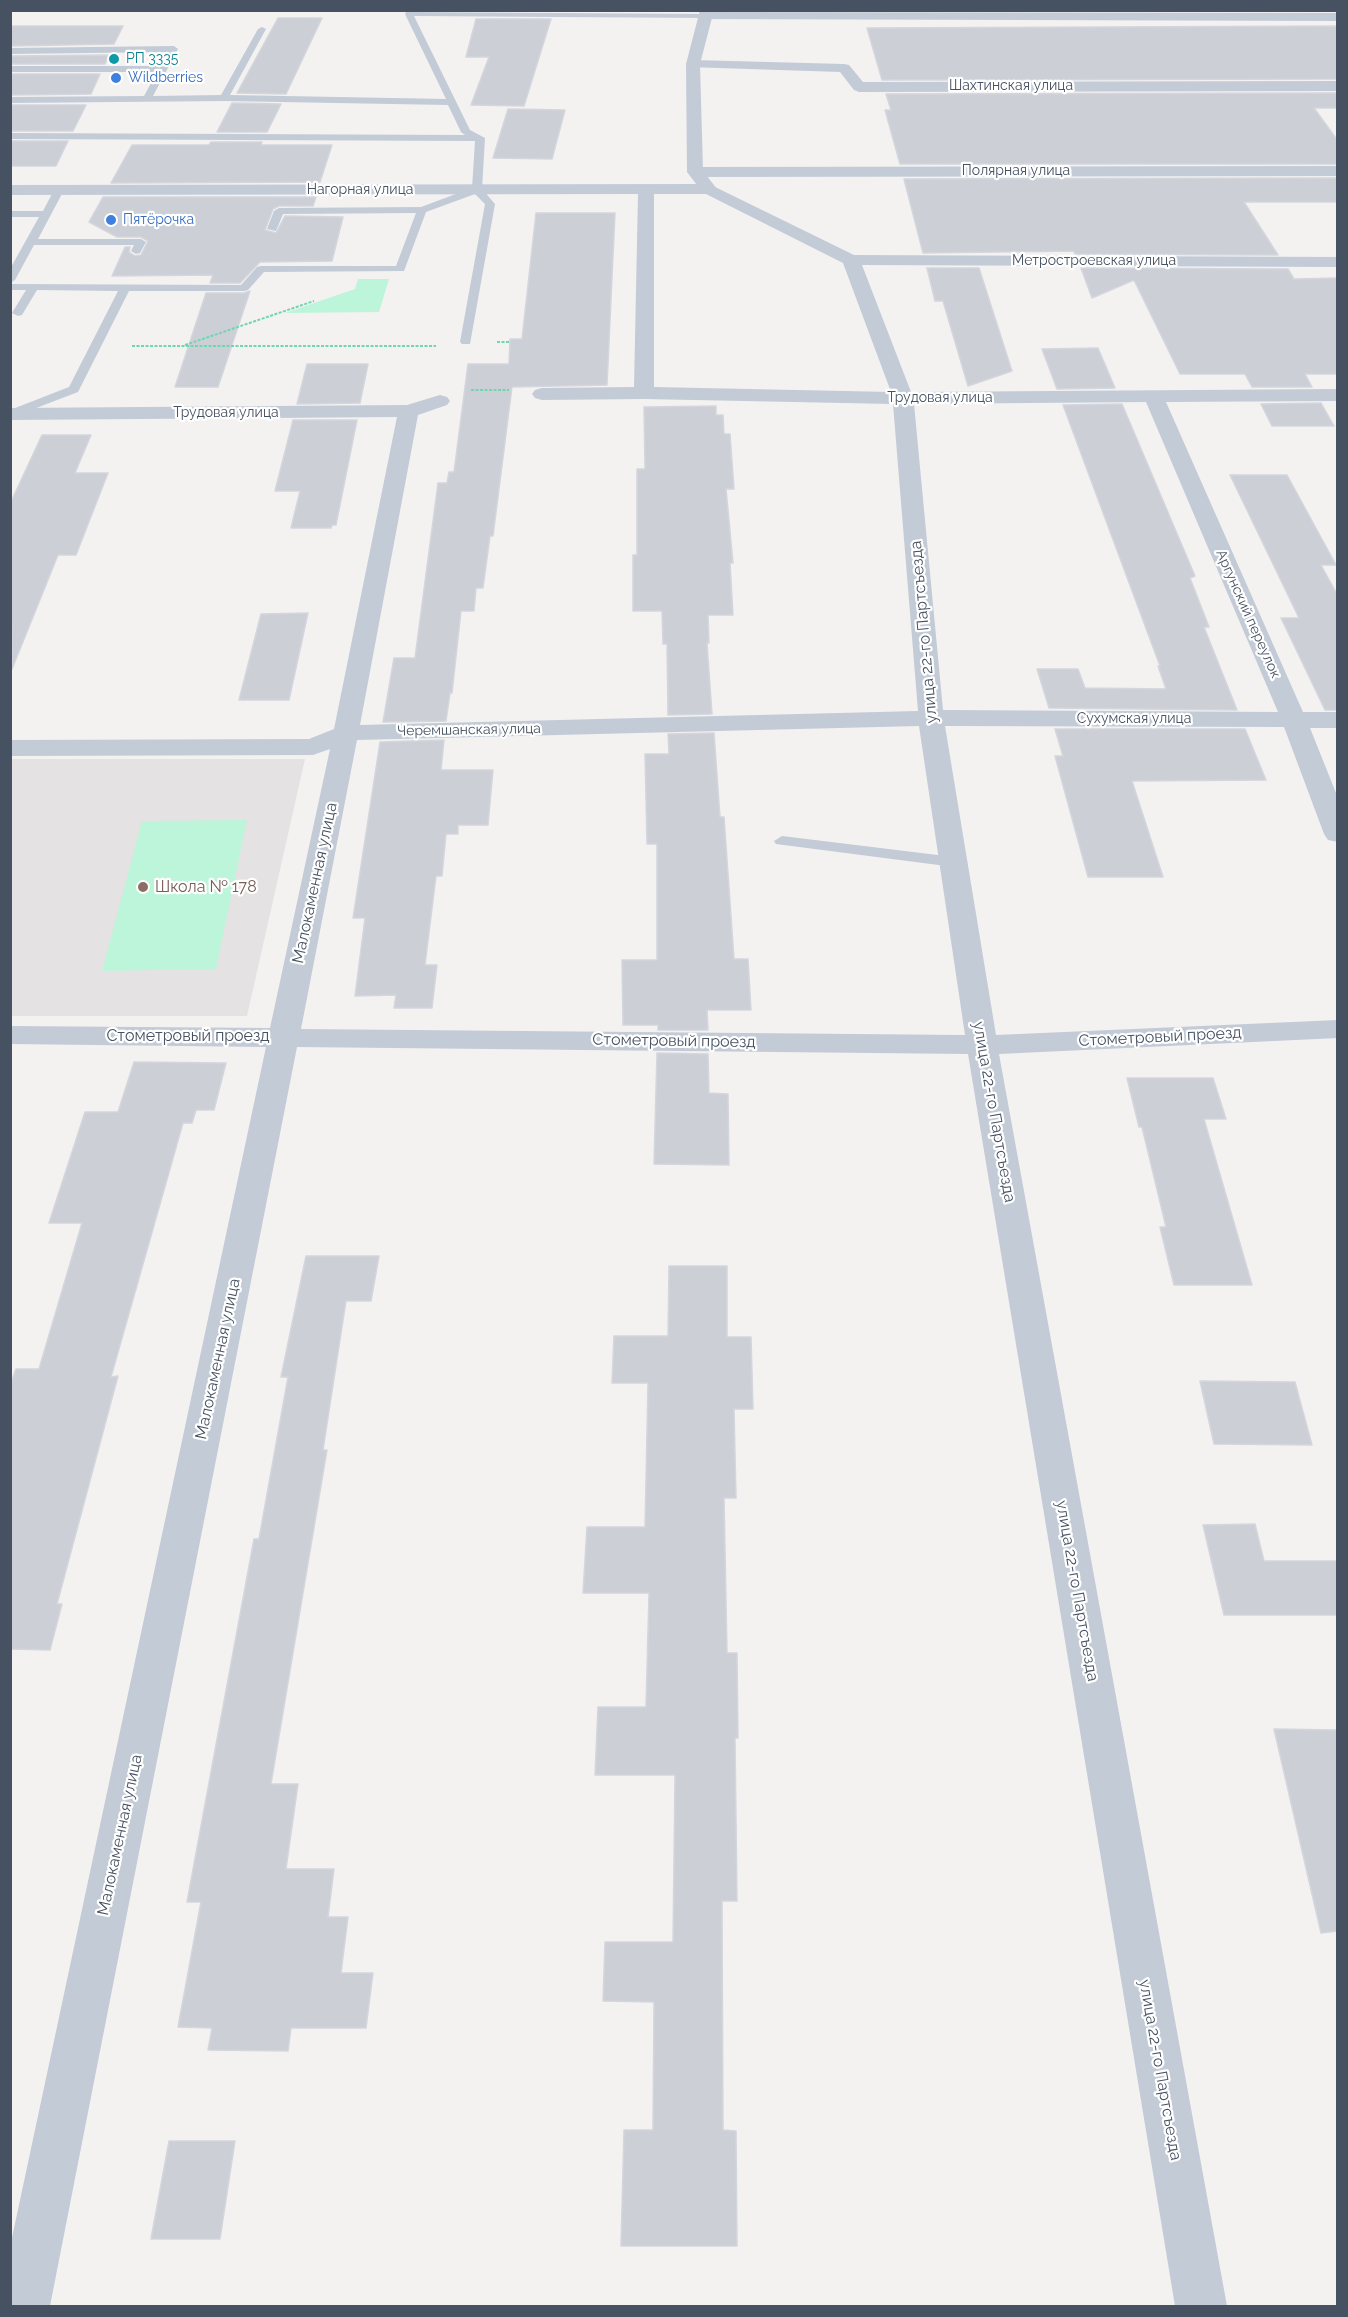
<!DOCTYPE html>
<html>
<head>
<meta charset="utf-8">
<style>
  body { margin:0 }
  #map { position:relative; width:1348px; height:2317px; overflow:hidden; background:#f4f1f1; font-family:Raleway,sans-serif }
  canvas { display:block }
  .frame { position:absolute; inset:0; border:12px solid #465161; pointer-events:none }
</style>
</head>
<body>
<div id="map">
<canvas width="1348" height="2317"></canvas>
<div class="frame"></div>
</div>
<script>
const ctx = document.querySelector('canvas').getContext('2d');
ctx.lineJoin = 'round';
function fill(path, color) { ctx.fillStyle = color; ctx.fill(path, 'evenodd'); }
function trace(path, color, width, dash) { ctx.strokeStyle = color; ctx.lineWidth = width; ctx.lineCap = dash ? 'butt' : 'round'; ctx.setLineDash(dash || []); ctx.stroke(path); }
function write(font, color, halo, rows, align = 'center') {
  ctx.font = font + ' Raleway,sans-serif'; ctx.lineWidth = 4.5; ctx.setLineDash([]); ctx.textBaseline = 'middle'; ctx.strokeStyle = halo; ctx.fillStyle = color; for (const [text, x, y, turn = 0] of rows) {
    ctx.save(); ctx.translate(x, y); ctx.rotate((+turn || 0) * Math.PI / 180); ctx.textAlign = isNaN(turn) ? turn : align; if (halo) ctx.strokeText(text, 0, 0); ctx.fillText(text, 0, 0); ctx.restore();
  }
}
fill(new Path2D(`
  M10 759H305L247 1016H11Z`), '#e5e2e3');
fill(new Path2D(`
  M358 279H389L379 312 285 313 355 289Z
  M247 820 216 969 102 971 142 821Z`), '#bcf5d9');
const building = new Path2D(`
  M278 18H322L286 94 237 93Z
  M476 19H551L524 106 471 105 489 57H466Z
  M10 26H123L114 44 10 46Z
  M1338 26V79L882 80 867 28Z
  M109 55 105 64H10V56Z
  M10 74H100L91 94 10 95Z
  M1338 93V108H1314L1338 141V164H900L885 110H891L886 94Z
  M232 103 281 104 267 132H217Z
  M10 105H86L73 131H10Z
  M508 109 565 110 552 159 493 158Z
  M10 141H68L56 166H10Z
  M211 142H262L261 145H332L320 182 111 183 132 145H209Z
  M1338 178V202H1244L1278 255 1075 254 1074 251 923 253 904 179Z
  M103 197H316L313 206H279L273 209 265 230 276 233 285 216 343 217 332 261 260 262 240 283H210L213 275 112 276 125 247H130L129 252 135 256 141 255 148 241 141 237H117L89 222Z
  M536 213H615L607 385 512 387 493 536H490L483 588H476L474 611H461L452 693H450L446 721 383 722 394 658H415L438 483H447L449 472H454L468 364H509L510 339H522Z
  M927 268H979L1012 371 968 386 943 301H935Z
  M1081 268 1288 269 1294 279 1338 278V374H1305L1312 387H1252L1245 374H1180L1134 280 1092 298Z
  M250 291 218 387H175L206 293H244Z
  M1098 348 1115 388 1057 389 1042 349Z
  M307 364H368L360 403 297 404Z
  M1321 403 1334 426H1272L1261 404Z
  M1122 404 1195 576 1190 578 1209 627H1204L1237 710 1049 708 1037 669H1078L1085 688 1166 689 1158 666H1160L1063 405Z
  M716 406V415H723L724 434H730L734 489H726L733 563H730L733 615H708L709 643H707L712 714 668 715 667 644H663L662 611H633V555H637V469H645L644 407Z
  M293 420H357L336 525H332L331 528H291L300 491H275Z
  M42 435H91L75 473H108L76 555H58L12 669 10 504Z
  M1230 475H1287L1336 565H1321L1338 596V710H1325L1281 618H1299Z
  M308 613 289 700H239L261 614Z
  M1055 729H1245L1266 780 1132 781 1163 877H1088L1055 756H1063Z
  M714 733 720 817H724L734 959H748L751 1010H707L708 1030H658V1025H623L622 960H657V844H647L645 754H669L668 734Z
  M444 740 441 770H493L488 825H458V834H446L442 876H436L425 965H437L432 1008H394L396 995 355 996 365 918H353L380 742Z
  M657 1053 708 1054 709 1093 728 1094 729 1165 654 1164Z
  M134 1062 226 1063 214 1110H196L192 1123H183L111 1377 118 1376 57 1604H62L50 1650 10 1649V1386L16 1369H39L82 1223H49L85 1112H118Z
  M1127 1078H1213L1226 1119H1204L1252 1285H1174L1160 1227H1166L1142 1127H1139Z
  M306 1256H379L371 1301H346L323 1450H327L271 1784H298L286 1869H334L328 1917H348L341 1973H373L366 2028H291L288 2051 208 2050 212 2028 178 2027 201 1902H187L254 1539H259L288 1377H281Z
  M669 1266H727V1337H751L753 1409H734L736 1498H724L727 1653H737L738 1738H735L737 1901H722L723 2130 736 2131 737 2246H621L624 2130H653L654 2002 603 2001 605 1942H673L675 1775H595L598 1707H646L649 1593H583L587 1527H645L648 1383H612L614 1336H668Z
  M1200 1381 1295 1382 1312 1445 1214 1444Z
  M1255 1524 1264 1561H1338V1615H1224L1203 1525Z
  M1274 1729 1338 1730V1931L1321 1933Z
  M169 2141H235L220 2239H151Z`);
fill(building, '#cdcfd7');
trace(building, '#d4d6dd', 1.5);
trace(new Path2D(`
  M497 342H510
  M185 345 314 301
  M132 346H436
  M471 390H509`), '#6fd7b0', 2, [3, 1.5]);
fill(new Path2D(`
  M406 12 706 14 710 16 706 18 414 16 470 130 485 138 482 189 495 204 470 344H462L460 342 485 204 475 194 426 212 404 271 264 272 248 290 244 291H129L78 392 10 418V410L69 387 118 291 37 290 22 315 18 316 12 313 26 290H10V284L241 285 257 267 261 266H396L416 213 283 214 276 231 267 229 274 211 279 208 421 207 472 188 475 141 10 139V133L465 135 461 132 448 105 224 101 10 103V97L144 96 157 72H10V66H160L168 52 10 54V48L174 46 178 49 153 96 221 95 258 29 262 27 266 29 230 95 446 99 405 14Z
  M59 187 64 190 38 239H141L146 242 140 253 136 254 131 251 134 245H34L15 280 10 283V269L39 217H10V211H43L54 190Z
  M782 836 954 857 962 862 954 867 776 844 774 841Z`), '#c3cbd7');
fill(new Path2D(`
  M706 12 1338 13V21L701 19 699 16Z
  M693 60 844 64 849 65 863 82 1338 81V91L859 92 854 90 840 72 688 67 686 64Z
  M1338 166V176L695 177 687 172 695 167Z
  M709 184 854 255 1338 257V267L862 265 911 392 1338 389V401L1166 402 1303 712H1338V728H1310L1338 798V842L1328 840 1324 834 1284 727 945 726 996 1035 1338 1020V1038L999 1054 1227 2306H1175L968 1054 297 1047 50 2306H10V2247L266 1047 10 1044V1026L270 1028 330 749 313 755 10 756V740L309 739 334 729 397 417 10 420V408L407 405 440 395 447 397 450 401 447 405 418 415 360 725 918 711 893 404 644 399 542 400 535 398 532 394 535 390 542 388 634 387 638 194 10 195V185ZM654 194H706L843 263 891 392 654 387ZM1146 402 1278 712 943 710 914 404ZM919 726 965 1035 301 1029 357 740Z`), '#c3cbd7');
fill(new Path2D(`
  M700 10H714L700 64 703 171 717 189 709 194 703 193 687 172 686 64Z`), '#c3cbd7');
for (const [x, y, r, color] of [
  [114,59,6,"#0f9aa8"],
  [116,78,6,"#3f7fe0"],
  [111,220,6,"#3f7fe0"],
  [143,887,6,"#8d6e63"]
]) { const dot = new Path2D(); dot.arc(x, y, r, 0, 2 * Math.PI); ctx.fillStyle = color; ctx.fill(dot); trace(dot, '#fff', 2); }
write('14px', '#0d838f', '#fff', [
  ["РП 3335",126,59]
], 'left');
write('14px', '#366cbe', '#fff', [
  ["Wildberries",128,78],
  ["Пятёрочка",123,220]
], 'left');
write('14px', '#465161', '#fff', [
  ["Шахтинская улица",1011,86],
  ["Полярная улица",1016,171],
  ["Нагорная улица",360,190],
  ["Метростроевская улица",1094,261],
  ["Трудовая улица",940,398],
  ["Трудовая улица",226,413],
  ["Аргунский переулок",1248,614,66],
  ["Сухумская улица",1134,719],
  ["Черемшанская улица",469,730,-1]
]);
write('16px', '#465161', '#fff', [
  ["улица 22-го Партсъезда",924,632,-95],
  ["Малокаменная улица",315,883,-78],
  ["Стометровый проезд",188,1036],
  ["Стометровый проезд",1160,1037,-3],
  ["Стометровый проезд",674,1041,1],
  ["улица 22-го Партсъезда",994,1112,80],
  ["Малокаменная улица",218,1359,-78],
  ["улица 22-го Партсъезда",1077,1591,80],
  ["Малокаменная улица",120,1835,-78],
  ["улица 22-го Партсъезда",1160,2070,80]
]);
write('16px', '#785e54', '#fff', [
  ["Школа № 178",155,887]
], 'left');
</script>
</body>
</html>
